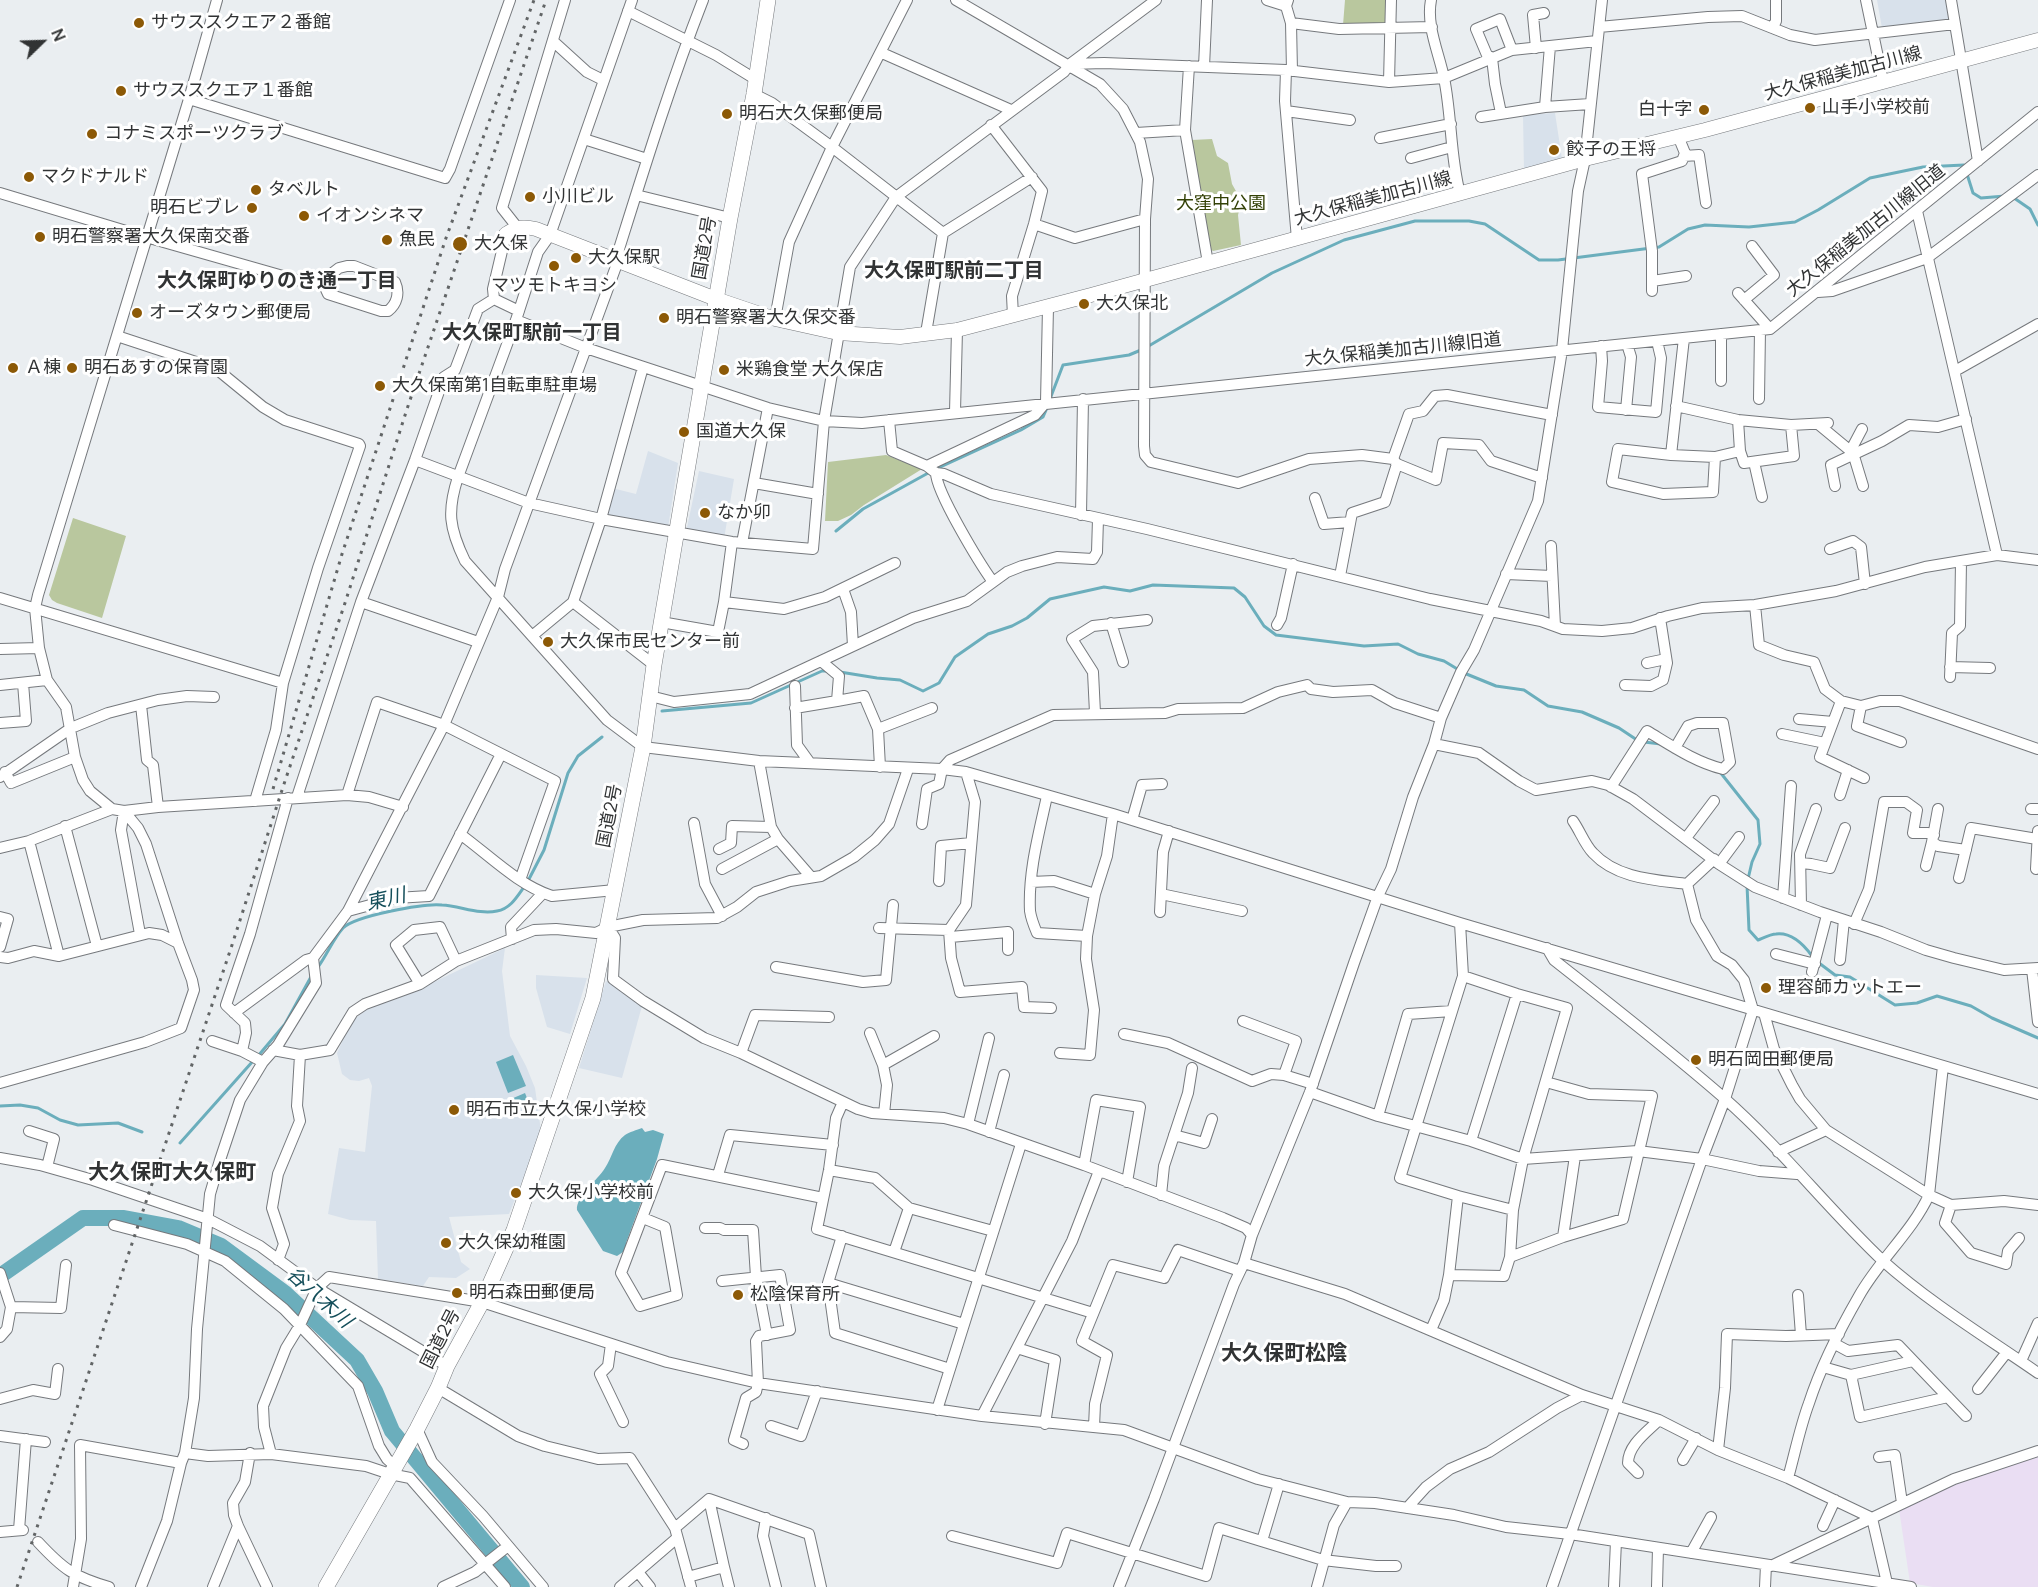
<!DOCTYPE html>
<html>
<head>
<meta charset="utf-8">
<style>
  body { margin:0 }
  #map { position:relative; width:2038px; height:1587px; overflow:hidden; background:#eaeef1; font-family:Manrope,sans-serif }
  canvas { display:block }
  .north { position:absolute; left:12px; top:12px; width:60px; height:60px; -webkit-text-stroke:4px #fff; paint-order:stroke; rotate:67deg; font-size:16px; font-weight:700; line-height:24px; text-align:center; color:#313334 }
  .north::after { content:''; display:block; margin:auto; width:21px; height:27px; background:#313334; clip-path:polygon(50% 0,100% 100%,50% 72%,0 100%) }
</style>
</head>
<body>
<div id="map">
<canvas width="2038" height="1587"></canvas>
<div class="north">N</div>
</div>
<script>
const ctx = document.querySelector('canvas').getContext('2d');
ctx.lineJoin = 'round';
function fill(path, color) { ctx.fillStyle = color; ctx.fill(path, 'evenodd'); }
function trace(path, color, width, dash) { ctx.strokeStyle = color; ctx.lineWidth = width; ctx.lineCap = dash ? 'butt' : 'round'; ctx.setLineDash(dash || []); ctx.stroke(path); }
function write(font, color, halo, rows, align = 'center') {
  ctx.font = font + ' Manrope,"Noto Sans JP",sans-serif'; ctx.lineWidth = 6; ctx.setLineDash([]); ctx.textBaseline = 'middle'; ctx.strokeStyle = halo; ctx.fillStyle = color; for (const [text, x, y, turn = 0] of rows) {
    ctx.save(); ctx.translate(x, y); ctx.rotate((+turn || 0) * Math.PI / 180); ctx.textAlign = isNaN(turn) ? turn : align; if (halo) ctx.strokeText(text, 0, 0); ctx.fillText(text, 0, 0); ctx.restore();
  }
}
fill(new Path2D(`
  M1877 0H1948L1951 19 1882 28Z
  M1555 113 1562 159 1524 171 1523 115Z
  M648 451 678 463 668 528 607 515 612 488 636 494Z
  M699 471 734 479 724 539 686 532Z
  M505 948 502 971 510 1036 526 1066 535 1088 541 1131 530 1162 509 1214 449 1217 461 1262 470 1269 456 1278 429 1277 423 1286 378 1279 376 1221 350 1220 328 1214 339 1148 365 1152 372 1086 369 1078 359 1081 350 1080 342 1074 337 1053 351 1022 367 1009 434 982Z
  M536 975 587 978 570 1034 547 1027 536 988Z
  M606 981 642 1006 622 1078 579 1068Z`), '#d8e1eb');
fill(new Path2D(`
  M2038 1457V1587H1933L1910 1583 1899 1509 1963 1480 2027 1458Z`), '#eadef3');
fill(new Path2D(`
  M1345 0H1386L1385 23 1343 25Z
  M1212 139 1217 156 1228 163 1232 184 1246 209 1239 211 1238 215 1241 245 1213 251 1209 248 1192 140Z
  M886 455 922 469 864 505 851 515 838 521H825L828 462Z
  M73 518 126 536 102 618 57 603 52 600 49 595Z`), '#b9c79e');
fill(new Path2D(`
  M513 1055 526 1086 508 1093 496 1062Z
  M525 1093 529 1103 515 1110 511 1099Z
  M642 1128 645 1132 653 1130 664 1134 657 1159 626 1243 627 1246 623 1252 617 1256 603 1251 577 1210C576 1196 597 1181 605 1168 612 1158 614 1143 625 1135 629 1132 637 1130 642 1128Z`), '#6baebc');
trace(new Path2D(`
  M1967 174 1973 193 1981 198 2005 196
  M2014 198 2030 209 2038 225
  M1147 347 1272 273 1344 240 1415 221H1469L1485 224 1539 260H1558L1659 247 1688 229 1705 225 1749 227 1795 222 1818 210 1870 178 1923 167 1964 165 1965 167
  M1050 399 1063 365 1129 355 1141 350
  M936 469 1021 430 1043 417 1047 408
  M836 531 863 509 930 472
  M840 672 877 678 900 680 923 691 939 683 955 657 988 634 1012 626 1027 618 1050 599 1104 587 1130 591 1153 585 1234 588 1245 597 1264 626 1276 635 1364 646 1398 644 1418 654 1444 661 1459 670
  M1464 673 1496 686 1524 690 1548 706 1582 712 1619 728 1637 740
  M662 711 751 703 822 671H828
  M1644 742 1661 744
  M1720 772 1758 820 1760 844 1752 862 1748 879
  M528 881 544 850 568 773 578 756 602 737
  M1747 885 1749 930 1758 940C1763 938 1771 934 1776 934 1792 932 1804 945 1812 956
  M1819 963 1835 975 1850 977 1895 1005 1917 1003 1937 996 1971 1006 1992 1018 2038 1038
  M318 967C327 955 333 939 343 928 355 916 424 903 442 905 460 906 480 915 497 911 510 909 517 897 524 887
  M258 1056 285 1024 312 975
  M0 1106 20 1105 38 1108 60 1120 78 1125 118 1123 142 1132
  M180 1143 253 1061`), '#6baebc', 3);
trace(new Path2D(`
  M0 1276 83 1218H124L178 1228 221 1246 286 1294 357 1360 375 1391 392 1431 522 1587`), '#6baebc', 16);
const minor = new Path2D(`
  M217 0 189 99 38 595 35 608 39 648 47 680 66 707 75 757 83 780 90 791 112 809 124 811 158 807 347 795 369 797 403 807
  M632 0 550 235 538 252 516 320 458 477C447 511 449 528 465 561L607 720 643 747 759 761 942 769 966 772 1113 814 1460 923 2038 1094
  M956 0 1100 84 1123 109 1140 142 1148 179 1145 219 1144 446 1145 455 1151 462 1238 483 1309 459 1362 455 1393 459 1409 414 1423 411 1435 396 1447 395 1552 415
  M1267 0 1286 6
  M1288 0 1286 6 1291 23 1292 71
  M1431 0C1426 26 1439 53 1444 78 1452 117 1450 156 1460 194
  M1866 0 1883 81
  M1951 0 1978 161
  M628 11 716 55 755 79
  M1291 23 1339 29 1432 27
  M1599 27 1708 17 1742 16 1790 35 1815 40 1955 24
  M1773 27 1776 21V0
  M554 42 587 72 603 80
  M1536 48 1533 15 1544 13
  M882 53 1011 110
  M1070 64 1104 63 1286 70 1389 82 1444 78 1512 50 1597 41
  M1204 67 1207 0
  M1286 70 1285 101 1297 239
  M1389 82 1391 0
  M754 94 772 103 832 147 943 233 926 333
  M189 99 445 178 450 169 510 0
  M1545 107 1550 46
  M1286 111 1350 120
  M1501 113 1495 84 1492 58 1487 55 1476 29 1500 19 1512 50
  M1481 117 1545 107 1590 104
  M991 125 1042 191 1034 224 1012 296 1013 316
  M1185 130 1189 66
  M1136 133 1185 130 1208 263
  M1380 138 1451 124
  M584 139 647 159
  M1684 156 1699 155 1706 203
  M1411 158 1452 147
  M0 193 146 237 304 282 322 281
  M636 195 730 218
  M1917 211 1997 555
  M1034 224 1075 238 1145 219
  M517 227 502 208 565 0
  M943 233 1032 177
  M347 266H354L395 282C400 293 397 304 388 311H381L328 294 322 281 339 268Z
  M1652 281 1686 276
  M1652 291V251L1642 174 1682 161 1685 153 1678 136
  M1818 292 1832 291 1927 258 2038 175
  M1738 293 1770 329
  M494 299 493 289 506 234
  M494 299 519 311
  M1744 300 1774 275 1752 246
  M775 319 789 242 832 147 907 0
  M516 320 586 348 768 408 824 421 862 423 1770 329 2038 112
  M117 336 199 363 219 371 263 407 285 420 359 444 360 446 318 568 283 683 276 730 255 801
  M1684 338 1671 455 1618 449 1612 482 1663 494 1713 492 1715 457
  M1601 346 1602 361 1598 407 1656 412 1661 358 1657 341
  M1955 371 2038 324
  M1721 381V334
  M1759 399 1760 330
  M1676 406 1738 420 1791 425 1828 423
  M1626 410 1631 357 1627 344
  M955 412 957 330
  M889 420 892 451 927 466 936 473 944 474 991 494 1147 529 1430 599 1541 621 1563 629 1602 631 1632 628 1668 616 1702 608 1755 605 1836 591 1925 567 1997 555 2038 560
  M1738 420 1740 451 1744 463 1794 456 1791 425
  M1818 424 1853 453
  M1862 429 1853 446V453L1863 486
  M1671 455 1715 457 1740 451
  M1393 459 1397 464 1436 480 1443 443 1479 445 1491 461 1542 478
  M415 460 529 503 601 519 732 542 813 549 824 421 850 267 896 197 1064 72 1070 64 1156 0
  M1754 462 1762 497
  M927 466 1035 415 1046 402 1048 307
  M936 473C936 492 980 564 993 582
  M754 483 818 494
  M1835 486 1831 465 1882 441 1909 425 1938 427 1966 419
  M1315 498 1324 524 1350 522
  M1081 515 1083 399
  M732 542 724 602 784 609 825 597 895 563
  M742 543 768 408
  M1551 546 1555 626
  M1830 549 1853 541 1861 547 1865 584
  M1506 574 1552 576
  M1340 576 1352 513 1385 502 1397 464
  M843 589 851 612 853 646
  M0 598 283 683
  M361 602 478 642
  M573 602 654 665
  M1755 605 1759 645 1784 655 1814 662 1825 689 1841 701 1861 706 1880 701H1900L2038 749
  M661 622 718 632 724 602
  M1111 623 1123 662
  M1277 625 1281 618 1293 564
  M532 636 573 602 601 519 643 367
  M0 649 39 648
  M821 661 839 676 837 701 864 696 878 729 880 767
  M1647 663 1666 659
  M1950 667 1990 668
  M1950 677 1952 633 1960 626 1961 562
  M0 685 47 680
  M1625 685 1651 686 1663 680 1667 663 1660 618
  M795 686 797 745 810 763
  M650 696 674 702 750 694 913 618 967 601 1007 572 1022 566 1057 557 1093 559 1097 552 1098 519
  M1841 701 1820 757 1864 778
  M141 705 147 760 153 765 158 807
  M1861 706 1857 726 1901 742
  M795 708 837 701
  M1095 713 1093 672 1072 639 1093 626 1147 620
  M1799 719 1833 722
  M0 723 26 721 23 683
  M878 729 932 708
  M1782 734 1825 743
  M1434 744 1479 753 1519 781 1536 790 1592 781 1608 785 1633 799 1719 864 1755 887 1820 912 1881 932 1926 950 1954 958 2004 970 2038 968
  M759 761 771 827 778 839 811 877
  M5 772 11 783 75 757
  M0 777 71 728 108 713 158 700 187 696 214 697
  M1611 787 1647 731C1672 746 1695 762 1723 769L1730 762 1723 723H1697L1688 726 1675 748
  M347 795 377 702 444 725 555 781 520 880
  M1840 795 1848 770
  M1047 796C1039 833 1028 872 1030 911 1031 918 1034 926 1037 933L1087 936 1095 894 1107 856 1113 814
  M297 797 361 602 415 460 444 377 455 370 478 309 494 299
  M1938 809 1932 842 1938 846 1966 850
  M2031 809H2038
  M124 811 121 830 140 934
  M1132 820 1142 785 1162 784
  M1573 821C1580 831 1585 845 1593 853 1617 879 1656 880 1687 884
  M694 823 705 884 722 916
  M922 824 927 789 939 784 942 769 950 760 1053 715 1165 713 1178 709 1243 708 1278 692 1307 685 1311 689 1333 692 1372 690 1395 703 1441 718
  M65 826 97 946
  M460 834C489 855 518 885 552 896L615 890
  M1686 838 1714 801
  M29 841 59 956
  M0 848 29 841 112 809
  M719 849 731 843 732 826 771 827
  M1801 863 1811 864 1830 868 1845 828
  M1719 864 1739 837
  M1926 866 1932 842
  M722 869 778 839
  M2036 869 2038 831
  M1959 878 1971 828 2037 839
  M939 881 941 846 971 843
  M1031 882 1054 881 1095 894
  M1161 894 1242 911
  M1783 898 1791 786
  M1801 905 1800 854 1816 809
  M348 911 396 898 429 896 501 754
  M1160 912 1163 852 1169 831
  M0 917 8 919 0 947
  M1460 923 1463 976 1400 1178 1458 1196 1449 1275 1504 1276 1510 1257 1563 1237 1623 1219 1652 1096 1589 1094 1546 1082
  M1854 924 1869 889 1884 802H1906L1917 810 1913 833H1928L1934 835
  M608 927 615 938 613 979 643 1001 704 1038 741 1053 858 1109 872 1113 944 1118 968 1124 1084 1165 1223 1218 1246 1228 1252 1235
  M879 928 949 930 966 905 975 802 966 772
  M949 930 951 958 960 992 1022 987 1024 1007 1051 1008
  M950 937 1008 932V950
  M512 939 511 927 543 893
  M1547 948 1554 960C1611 1005 1669 1050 1724 1098 1781 1148 1828 1209 1883 1261 1930 1303 1986 1337 2038 1373
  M1776 954 1815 964
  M0 957 8 958 34 951 59 956 149 933 162 935 178 943
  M1840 960 1844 920
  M776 967 863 982 886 980 893 905
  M2032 969 2038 1022
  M1812 972 1827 915
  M1463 976 1517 994 1567 1008 1523 1159 1513 1210 1510 1257
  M420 984 396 945 414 930 440 927 456 961
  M234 1013 306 960 313 958
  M1764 1013 1774 1049 1792 1085 1800 1099 1826 1130 1929 1195 1951 1205 2004 1201 2038 1205
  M1243 1021 1296 1041 1284 1075 1313 1084
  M870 1033 883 1065 887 1085 884 1114
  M1124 1034 1168 1043 1252 1081 1271 1074 1284 1075
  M212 1041 242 1051 263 1062
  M273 1050 300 1055 330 1050 353 1012 365 1004 420 984 456 961 534 930 556 929 596 933 608 927 643 920 717 918 737 907 756 892 790 881 821 876 854 857 875 840 889 824 908 769
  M242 1051 246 1033 245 1023 226 1005 250 934 288 798
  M741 1053 755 1015 829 1017
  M1060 1053 1090 1055 1094 1010 1086 959 1087 936
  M883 1065 934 1036
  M0 1083 145 1042 181 1028 194 990 192 980 178 943 146 844 138 828 124 811
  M1310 1092 1378 1116 1471 1141 1523 1159 1638 1151 1702 1159 1759 1171 1797 1174
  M843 1102 836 1118 829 1170 817 1229 1093 1313
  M1378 1116 1408 1014 1452 1011
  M968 1124 989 1038
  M29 1131 54 1139 47 1167
  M989 1132 1004 1075
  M1174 1135 1204 1143 1212 1119
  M1471 1141 1517 994
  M1778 1152 1826 1130
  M0 1158 40 1165 93 1180 208 1219 260 1246 317 1288 447 1366
  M1084 1165 1096 1100 1140 1107 1127 1182
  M829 1170 875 1178 909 1208 993 1231
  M718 1175 730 1135 833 1145
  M1161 1195 1164 1166 1188 1093 1192 1068
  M1458 1196 1513 1210
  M1951 1205 1945 1223 1971 1253 2006 1264 2008 1251 2019 1238
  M643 1218 665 1227 677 1295 640 1306 621 1273 662 1165 823 1198
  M114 1225 187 1244 225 1261 284 1309 358 1386 379 1446 387 1459 395 1466
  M705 1228H720L724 1230H753L756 1277 767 1335
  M842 1236 828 1283 835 1333 950 1369
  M1563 1237 1575 1156
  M894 1252 909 1208
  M278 1260 284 1244 272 1208 278 1174 300 1121 297 1106 300 1055
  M1244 1263 1345 1294 1582 1395 1659 1420 1718 1450 1788 1478 1872 1518
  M0 1273 11 1307
  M722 1281 780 1275 790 1330 759 1336 756 1341 758 1383 756 1392 746 1398 734 1440 743 1444
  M828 1283 964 1324
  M1798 1295 1801 1335
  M1431 1330 1444 1300 1449 1275
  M0 1337 7 1329 11 1307 61 1308 66 1265
  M611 1344 608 1366 600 1374 623 1422
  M1835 1344 1848 1351 1898 1345 1966 1416
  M1017 1348 1055 1360 1045 1424
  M1913 1361 1851 1375 1860 1417 1948 1397
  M2021 1361 2038 1323
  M1823 1367 1851 1375
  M438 1388 518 1436 545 1446 598 1459 630 1458 675 1528 691 1587
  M1978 1389 2007 1352
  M0 1399 33 1390 55 1394 58 1369
  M937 1410 1021 1144
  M982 1416 1072 1241 1099 1171
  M771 1426 801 1436 817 1391
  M1094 1427 1095 1404 1107 1355 1082 1341 1113 1265 1164 1278 1178 1250 1240 1271
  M417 1429 432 1462 483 1516 543 1587
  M0 1436 45 1442
  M1718 1450 1725 1388 1727 1334 1786 1336 1839 1334
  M185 1453 208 1456 271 1454 366 1466 390 1474 410 1478 505 1587
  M250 1453 245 1482 233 1503 234 1515 238 1526 267 1587
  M271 1454 264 1427 263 1406 286 1348 300 1325 317 1288 329 1277 482 1302 667 1362 758 1383 982 1416 1124 1430 1258 1479 1347 1502 1375 1503 1454 1515 1506 1527 1570 1534 1911 1587
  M1879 1457 1895 1455 1902 1503
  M1683 1460 1696 1438
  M1638 1473 1628 1463C1628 1445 1647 1432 1659 1420
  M1788 1478C1795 1453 1800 1427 1809 1403 1821 1366 1840 1329 1859 1296 1879 1260 1912 1232 1929 1195L1943 1066
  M709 1499 724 1567
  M1407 1508 1426 1487 1450 1469 1489 1452 1557 1408 1582 1395
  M766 1518 763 1536 776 1587
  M1872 1518 1887 1583
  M1823 1526 1835 1500
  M675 1528 709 1499 809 1534 821 1587
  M19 1530 26 1439
  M0 1532 23 1530
  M952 1536 1057 1563 1067 1533 1206 1576 1219 1528 1323 1560 1376 1566H1396
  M1262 1541 1279 1484
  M38 1542C63 1569 74 1577 109 1587
  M1691 1553 1711 1517
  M1771 1566 1954 1479 2038 1451
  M638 1572 650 1587
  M688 1577 724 1567 729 1587
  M73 1587 81 1539 80 1445 181 1463
  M141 1587 167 1521 181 1463 185 1453 194 1398 197 1329 210 1194 220 1160 240 1100 263 1062 278 1045 316 983 313 958 348 911 444 725 498 597 505 569 618 261 619 249C645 166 671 82 703 0
  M213 1587 238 1526
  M443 1587 475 1572 508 1546
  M620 1587 677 1538
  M1119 1587 1154 1499 1234 1284 1244 1263 1252 1235 1310 1092 1354 963 1378 896 1391 869 1413 797 1434 744 1441 718 1461 672 1474 650 1538 501 1562 350 1578 191 1585 159 1602 0
  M1317 1587 1334 1525 1347 1502
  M1552 1587 1702 1159 1725 1099 1753 1010 1744 980 1732 965 1717 956 1696 920 1687 884 1714 859
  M1614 1587 1616 1541
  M1657 1587 1658 1548
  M1765 1587 1766 1565`);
const major = new Path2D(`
  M506 234C517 227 523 226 536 229L716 299 775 319 838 333 900 337 957 330 1091 295 1585 159 1705 130 2038 40`);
const highway = new Path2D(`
  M326 1587 417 1429 438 1388 447 1366 482 1302 514 1230 593 998 643 747 654 665 730 218 754 94 768 0`);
trace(minor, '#76797d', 12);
trace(major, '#76797d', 15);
trace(highway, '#76797d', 16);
trace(minor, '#fff', 10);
trace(major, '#fff', 14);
trace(highway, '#fff', 15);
trace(new Path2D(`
  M273 789 342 554 377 448 446 238 534 0
  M17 1587 232 945 283 787 345 603 407 409 546 0`), '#626566', 3, [3, 6]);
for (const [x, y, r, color] of [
  [139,23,6,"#8c5906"],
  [121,91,6,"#8c5906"],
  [1810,108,6,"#8c5906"],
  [1704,110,6,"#8c5906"],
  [727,114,6,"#8c5906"],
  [92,134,6,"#8c5906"],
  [1554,150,6,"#8c5906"],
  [29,177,6,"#8c5906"],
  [256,190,6,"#8c5906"],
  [530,197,6,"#8c5906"],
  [252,208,6,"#8c5906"],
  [304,216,6,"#8c5906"],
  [40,237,6,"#8c5906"],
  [387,240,6,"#8c5906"],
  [460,244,8,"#8c5906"],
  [576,258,6,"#8c5906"],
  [554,266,6,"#8c5906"],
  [1084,304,6,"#8c5906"],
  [137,313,6,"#8c5906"],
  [664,318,6,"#8c5906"],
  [13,368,6,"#8c5906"],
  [72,368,6,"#8c5906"],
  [724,370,6,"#8c5906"],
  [380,386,6,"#8c5906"],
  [684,432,6,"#8c5906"],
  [705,513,6,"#8c5906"],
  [548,642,6,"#8c5906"],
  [1766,988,6,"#8c5906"],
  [1696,1060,6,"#8c5906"],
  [454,1110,6,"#8c5906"],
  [516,1193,6,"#8c5906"],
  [446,1243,6,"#8c5906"],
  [457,1293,6,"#8c5906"],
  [738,1295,6,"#8c5906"]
]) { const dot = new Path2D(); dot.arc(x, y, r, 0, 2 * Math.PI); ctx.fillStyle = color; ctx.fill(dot); trace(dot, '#fff', 2); }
write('18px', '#313334', '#fff', [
  ["サウススクエア２番館",151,23],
  ["サウススクエア１番館",133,91],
  ["山手小学校前",1822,108],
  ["白十字",1692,110,"right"],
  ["明石大久保郵便局",739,114],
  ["コナミスポーツクラブ",104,134],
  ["餃子の王将",1566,150],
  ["マクドナルド",41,177],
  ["タベルト",268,190],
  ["小川ビル",542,197],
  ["明石ビブレ",240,208,"right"],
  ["イオンシネマ",316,216],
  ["明石警察署大久保南交番",52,237],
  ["魚民",399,240],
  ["大久保",474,244],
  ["大久保駅",588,258],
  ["マツモトキヨシ",554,286,"center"],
  ["大久保北",1096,304],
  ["オーズタウン郵便局",149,313],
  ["明石警察署大久保交番",676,318],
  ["Ａ棟",25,368],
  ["明石あすの保育園",84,368],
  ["米鶏食堂 大久保店",736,370],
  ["大久保南第1自転車駐車場",392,386],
  ["国道大久保",696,432],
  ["なか卯",717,513],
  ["大久保市民センター前",560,642],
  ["理容師カットエー",1778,988],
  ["明石岡田郵便局",1708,1060],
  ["明石市立大久保小学校",466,1110],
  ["大久保小学校前",528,1193],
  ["大久保幼稚園",458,1243],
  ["明石森田郵便局",469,1293],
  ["松陰保育所",750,1295]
], 'left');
write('18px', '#313334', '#fff', [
  ["大久保稲美加古川線",1843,74,-15],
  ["大久保稲美加古川線",1373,199,-15],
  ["大久保稲美加古川線旧道",1866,231,-39],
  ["国道2号",705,248,-80],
  ["大久保稲美加古川線旧道",1403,350,-6],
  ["国道2号",610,816,-79],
  ["国道2号",441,1339,-63]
]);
write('18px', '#334106', '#fff', [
  ["大窪中公園",1221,204]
]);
write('bold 20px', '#313334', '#fff', [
  ["大久保町駅前二丁目",954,271],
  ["大久保町ゆりのき通一丁目",277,281],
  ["大久保町駅前一丁目",532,333]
]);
write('italic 20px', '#144e5a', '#fff', [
  ["東川",386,900,-13],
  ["谷八木川",319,1298,42]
]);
write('bold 21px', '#313334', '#fff', [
  ["大久保町大久保町",172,1173],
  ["大久保町松陰",1284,1354]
]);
</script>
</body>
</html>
